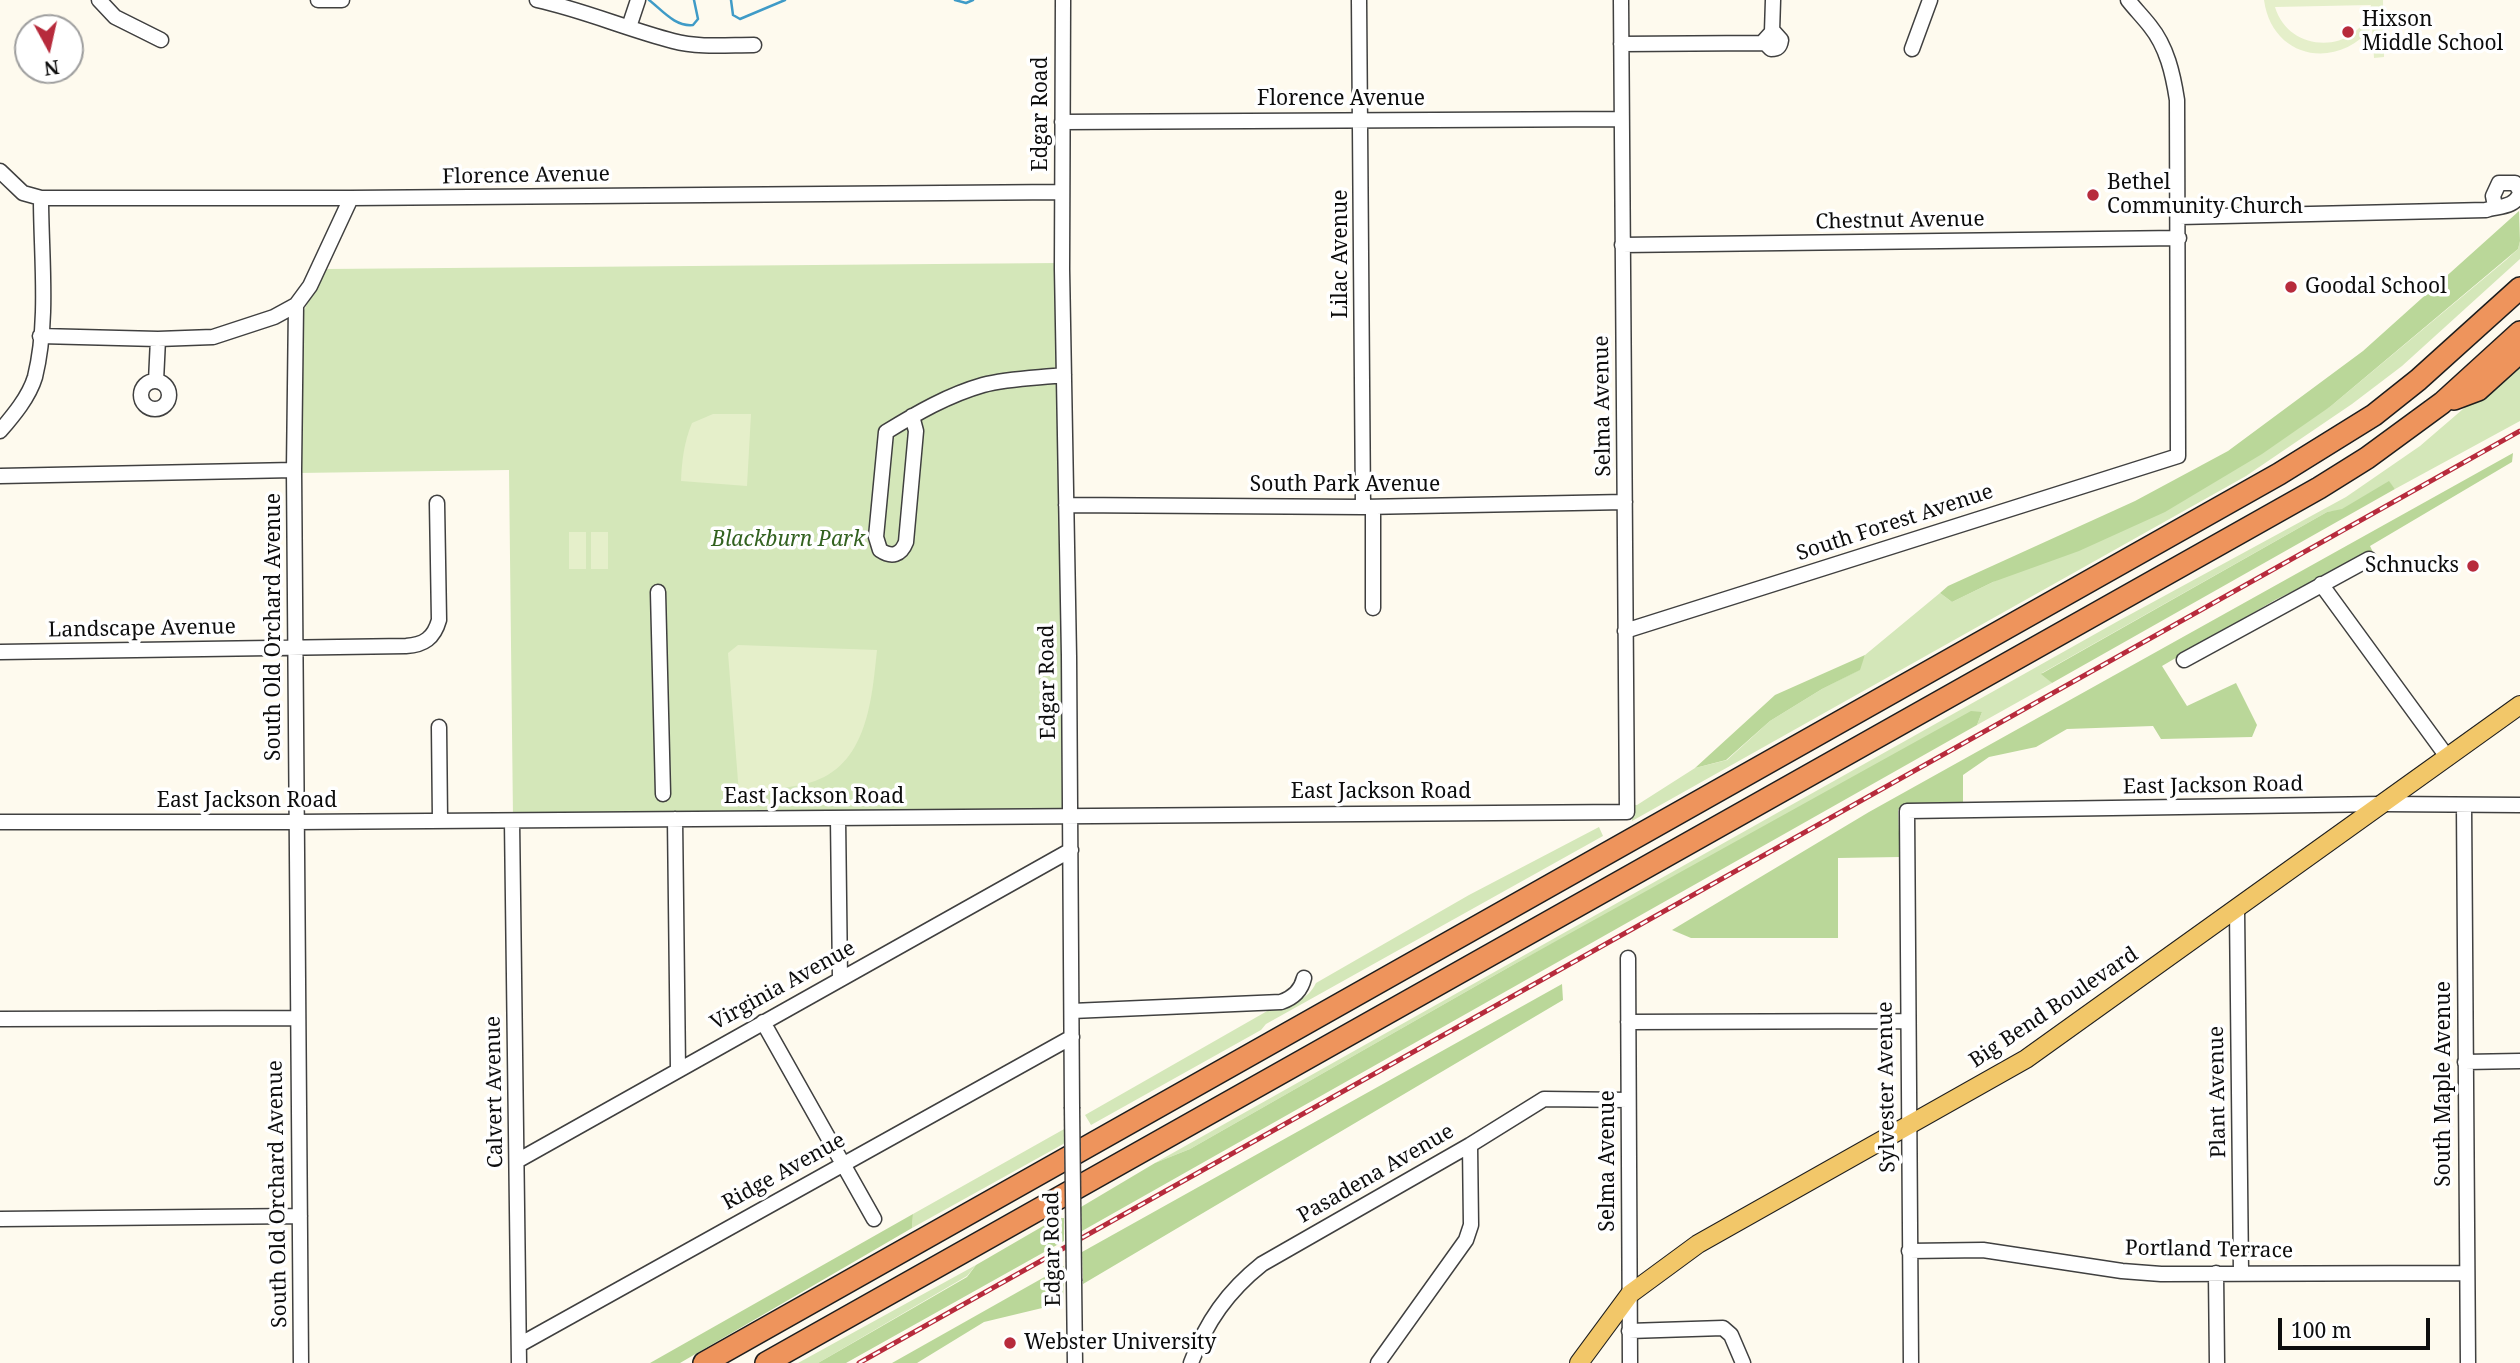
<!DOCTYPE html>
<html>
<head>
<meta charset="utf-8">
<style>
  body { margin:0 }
  #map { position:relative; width:2520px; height:1363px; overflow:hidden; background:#fefaee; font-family:"Noto Serif",serif }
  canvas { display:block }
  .north { position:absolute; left:14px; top:14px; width:70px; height:70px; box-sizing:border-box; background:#fff; border:2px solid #9e9e9e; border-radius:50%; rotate:172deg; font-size:19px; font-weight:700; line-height:28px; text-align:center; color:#0d0d0d }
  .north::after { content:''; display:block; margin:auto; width:24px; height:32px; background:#b72b3c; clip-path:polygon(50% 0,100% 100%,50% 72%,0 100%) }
  .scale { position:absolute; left:2278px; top:1318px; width:152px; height:32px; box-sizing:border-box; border:4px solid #0d0d0d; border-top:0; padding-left:9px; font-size:21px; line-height:24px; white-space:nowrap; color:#0d0d0d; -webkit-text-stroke:5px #fff; paint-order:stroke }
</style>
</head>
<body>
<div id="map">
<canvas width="2520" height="1363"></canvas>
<div class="north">N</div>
<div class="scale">100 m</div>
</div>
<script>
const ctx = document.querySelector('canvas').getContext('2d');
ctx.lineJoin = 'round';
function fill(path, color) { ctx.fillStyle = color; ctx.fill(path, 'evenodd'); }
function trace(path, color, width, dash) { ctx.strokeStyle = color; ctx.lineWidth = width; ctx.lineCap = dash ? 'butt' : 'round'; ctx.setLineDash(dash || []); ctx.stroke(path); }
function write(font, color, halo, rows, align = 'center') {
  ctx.font = font + ' "Noto Serif",serif'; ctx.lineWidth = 7; ctx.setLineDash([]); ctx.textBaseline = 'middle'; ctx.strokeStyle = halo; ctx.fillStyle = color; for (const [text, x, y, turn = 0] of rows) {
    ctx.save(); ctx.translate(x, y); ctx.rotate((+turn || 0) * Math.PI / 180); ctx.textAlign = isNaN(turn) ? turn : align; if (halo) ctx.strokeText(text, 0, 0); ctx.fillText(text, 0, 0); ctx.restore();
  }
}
fill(new Path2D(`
  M2520 241V259L2402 366 2352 404 2246 476 1632 821 1633 805H1637L1695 768 1727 760 1770 721 1822 689 1859 670 1865 655 1940 593 1952 602 1993 582 2331 406 2506 260 2518 249Z
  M1059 263 1068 812 513 818 509 470 298 473 300 318 325 269Z
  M2520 360V421L2395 489 2389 482 2342 510 2327 512 2042 673 2052 683 1977 725 1982 712 1511 966 1190 1149 1155 1163 2120 620 2346 497 2420 446Z
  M1599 827 1603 836 1266 1024 1261 1030 1091 1125 1085 1115 1276 1006C1294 1002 1307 1001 1316 983L1469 895Z
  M1066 1128 1065 1143 912 1228 913 1214Z
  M976 1265 967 1276 818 1363H798Z`), '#d4e7b9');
fill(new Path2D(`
  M2519 211 2520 241 2518 249 2331 406 2262 454 2165 512 2079 551 1993 582 1952 602 1940 593 1948 586 2135 501 2228 451 2363 351Z
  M2513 453 2512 462 2370 546 2373 552 2275 600 2162 666 2187 706 2236 683 2257 725 2252 737 2161 739 2153 726 2067 729 2036 747 1989 757 1963 775V805L1901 807 1898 810 1900 857 1838 858V938H1691L1672 930 1869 812Z
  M2389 481 2395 489 2052 683 2041 674 2327 512 2342 509Z
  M1865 655 1860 670 1822 689 1770 721 1726 760 1695 768 1775 695Z
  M1971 711 1982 712 1977 725 1082 1231 1081 1207 1155 1163 1190 1149 1511 966Z
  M1562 984 1563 1000 1083 1284 1082 1252Z
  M913 1214 912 1228 680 1363H650Z
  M1057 1218H1064V1241L846 1363H818L967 1277 976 1265Z
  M1064 1266 1063 1303 984 1322 917 1363H892Z`), '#bad799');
fill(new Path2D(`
  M2264 0H2383L2384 57 2374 58 2372 27C2337 71 2272 59 2264 0ZM2371 5C2360 55 2289 55 2275 7Z
  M713 414H751L747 486 681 481C682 460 684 442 692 423Z
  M569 532H586V569H569Z
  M591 532H608V569H591Z
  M738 645 877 650C872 697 868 762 815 781 795 788 761 790 739 794L728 653Z`), '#e5efca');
trace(new Path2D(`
  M649 0C662 10 675 27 693 25L698 19 694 0
  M731 0 733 15 740 19 785 0
  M955 0 966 3 973 0`), '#3f9bc7', 2.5);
const minor = new Path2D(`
  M99 0 115 17 161 40
  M318 0H342
  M537 0C583 10 627 29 673 41 699 48 727 45 754 45
  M1063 0 1062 269 1069 656 1072 1107
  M1359 0 1363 507
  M629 27 638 0
  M1764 42 1771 49C1778 49 1780 47 1781 40L1772 30
  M1621 44 1762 43 1772 32 1773 0
  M1912 49 1930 0
  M1062 122 1621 119
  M0 171 23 193 41 198H351L1062 192
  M2495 206 2493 196 2499 183H2515L2520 191
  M2179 217 2486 210C2498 206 2515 208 2520 193
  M1622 245 2179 238
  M40 336 158 339 213 337 274 317 296 305
  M156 381 158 339
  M141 395a14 14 0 1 1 28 0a14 14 0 1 1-28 0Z
  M912 416 916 431 906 542C901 555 892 558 880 550L876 537 886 432C917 413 948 395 983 385 1009 378 1038 378 1064 375
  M0 431C13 416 29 397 35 377 49 320 41 256 41 198
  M0 476 294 470
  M1066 505 1363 507 1625 502
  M1373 507V608
  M2321 584 2448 758
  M658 592 663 794
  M1625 631 2178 456 2177 100C2173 74 2167 47 2150 26 2143 17 2135 9 2128 0
  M0 652 406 646C424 645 434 638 439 620L437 503
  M2184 660 2369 559
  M439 727 440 820
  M2464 805 2468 1363
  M838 818 840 978
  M675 819 678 1069
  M512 821 519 1363
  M0 822H296L1627 812 1621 0
  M2237 910 2241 1272
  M1628 958 1630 1363
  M1072 1011 1281 1002C1293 998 1301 991 1304 978
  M0 1019 298 1018
  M763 1022 874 1219
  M1628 1022 1907 1021
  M2465 1062 2520 1061
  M517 1161 1071 850
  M0 1219 300 1216
  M1909 1251 1983 1250 2122 1271 2161 1274 2467 1273
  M2216 1273 2217 1363
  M1074 1281 1075 1363
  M1629 1331 1723 1328 1731 1335 1743 1363
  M519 1345 1072 1037
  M301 1363 294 470 296 305 310 286 351 198
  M1191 1363C1206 1322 1228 1291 1262 1264L1470 1145 1544 1099 1628 1100
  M1378 1363 1466 1240 1471 1225 1470 1145
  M1911 1363 1907 811 2384 804 2520 805`);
const major = new Path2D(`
  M1579 1363 1630 1294 1698 1244 2026 1059 2520 705`);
const highway = new Path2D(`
  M2454 399 2478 390 2520 352
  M704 1363 2279 474 2374 415 2418 380 2520 288
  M766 1363 2319 488 2367 458 2442 403 2520 332`);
trace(minor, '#404040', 17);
trace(major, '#1e1e1e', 20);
trace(highway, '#1e1e1e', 24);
trace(minor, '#fff', 14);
trace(major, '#f2c769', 18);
trace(highway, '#ee945c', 21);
const rail = new Path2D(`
  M859 1363 2520 431`);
trace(rail, '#b72b3c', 5);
trace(rail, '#fff', 2.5, [8]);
const minorBridge = new Path2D(`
  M1072 1107 1074 1281`);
trace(minorBridge, '#404040', 17, []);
trace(minorBridge, '#fff', 14);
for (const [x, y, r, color] of [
  [2348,32,7,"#b72b3c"],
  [2093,195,7,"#b72b3c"],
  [2291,287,7,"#b72b3c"],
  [2473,566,7,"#b72b3c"],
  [1010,1343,7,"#b72b3c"]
]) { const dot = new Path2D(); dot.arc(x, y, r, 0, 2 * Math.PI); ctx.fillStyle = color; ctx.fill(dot); trace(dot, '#fff', 2.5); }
write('21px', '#0d0d0d', '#fff', [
  ["Hixson",2362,20],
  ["Middle School",2362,44],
  ["Bethel",2107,183],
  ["Community Church",2107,207],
  ["Goodal School",2305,287],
  ["Schnucks",2459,566,"right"],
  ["Webster University",1024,1343]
], 'left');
write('21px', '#0d0d0d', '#fff', [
  ["Florence Avenue",1341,99],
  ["Edgar Road",1041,114,-90],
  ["Florence Avenue",526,176,-1],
  ["Chestnut Avenue",1900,221,-1],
  ["Lilac Avenue",1341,254,-90],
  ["Selma Avenue",1603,406,-91],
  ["South Park Avenue",1345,485],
  ["South Forest Avenue",1895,523,-18],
  ["South Old Orchard Avenue",274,627,-90],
  ["Landscape Avenue",142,629,-1],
  ["Edgar Road",1048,682,-91],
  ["East Jackson Road",2213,786,-1],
  ["East Jackson Road",1381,792],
  ["East Jackson Road",814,797],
  ["East Jackson Road",247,801],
  ["Virginia Avenue",783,986,-29],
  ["Big Bend Boulevard",2054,1008,-34],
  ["South Maple Avenue",2444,1084,-90],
  ["Sylvester Avenue",1887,1087,-91],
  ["Calvert Avenue",495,1092,-91],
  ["Plant Avenue",2218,1092,-91],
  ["Selma Avenue",1608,1161,-90],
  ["Ridge Avenue",784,1172,-29],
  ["Pasadena Avenue",1376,1174,-30],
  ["South Old Orchard Avenue",278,1194,-91],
  ["Edgar Road",1053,1249,-91],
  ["Portland Terrace",2209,1250,1]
]);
write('italic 21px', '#336220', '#fff', [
  ["Blackburn Park",788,540]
]);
</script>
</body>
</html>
